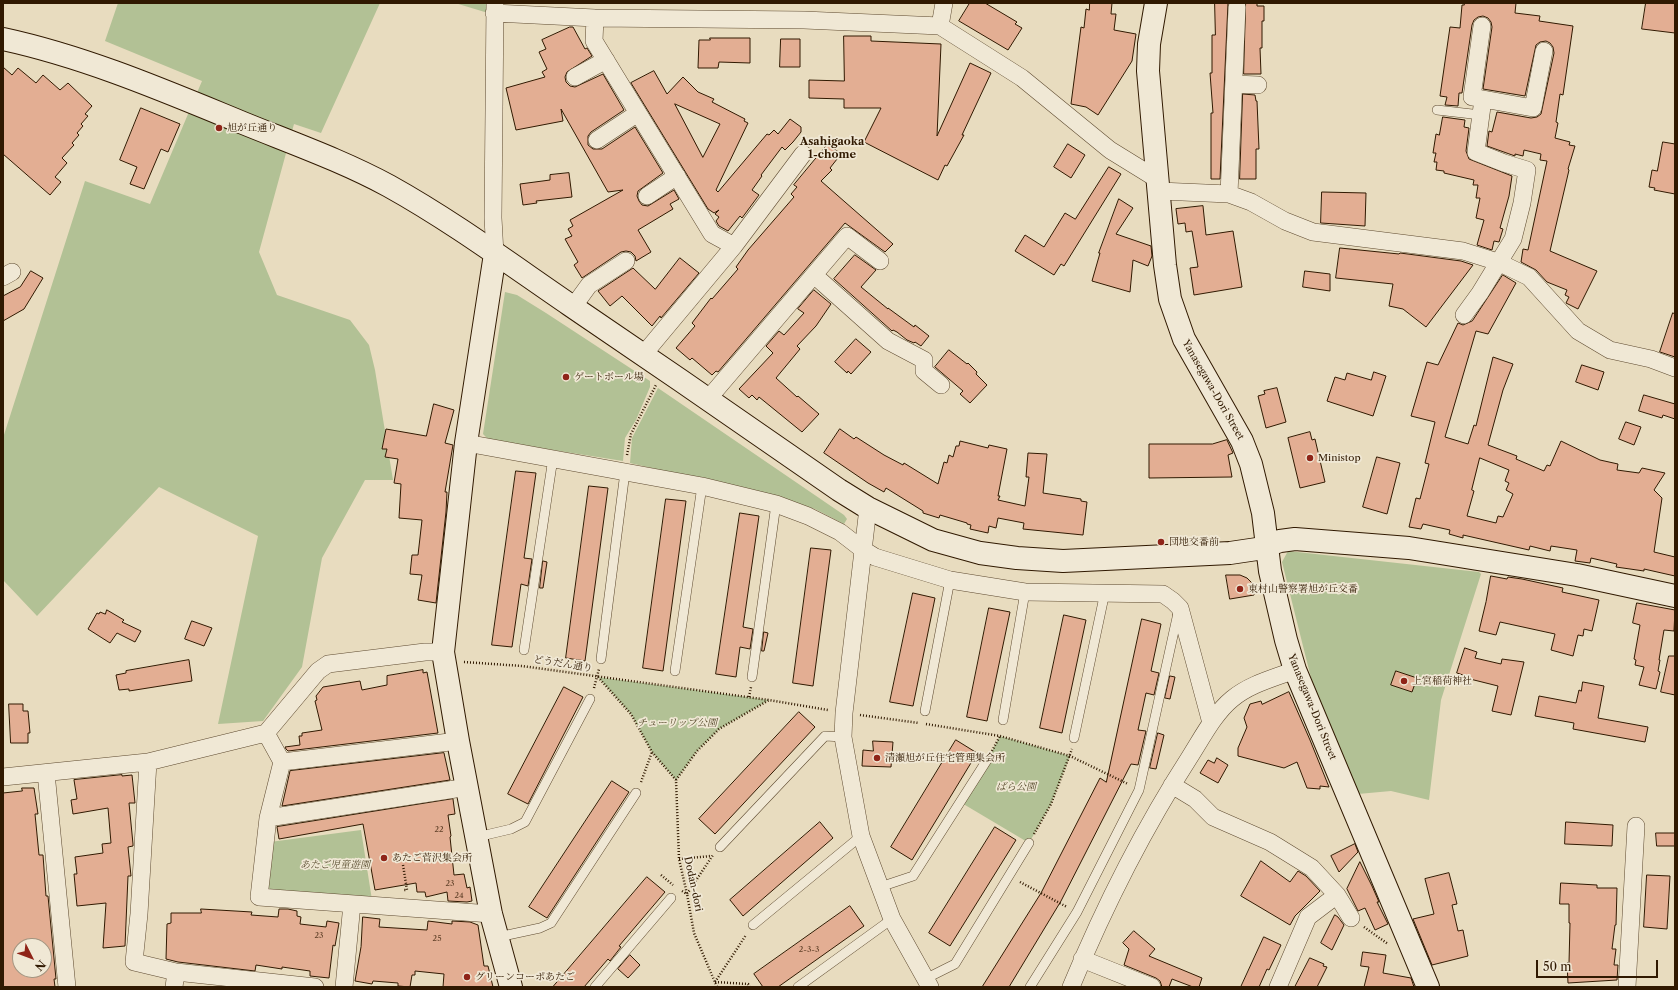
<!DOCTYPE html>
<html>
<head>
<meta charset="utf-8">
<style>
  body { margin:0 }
  #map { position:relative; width:1678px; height:990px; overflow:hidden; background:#e8dcbf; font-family:"Libre Caslon Text",serif }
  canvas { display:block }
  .frame { position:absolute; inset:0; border:4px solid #301901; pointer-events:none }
  .north { position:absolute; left:12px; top:938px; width:40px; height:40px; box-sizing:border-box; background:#f0e8d5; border:1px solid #a39580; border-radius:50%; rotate:132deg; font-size:11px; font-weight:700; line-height:16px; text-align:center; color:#301901 }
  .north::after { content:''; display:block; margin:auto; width:14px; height:18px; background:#8f2418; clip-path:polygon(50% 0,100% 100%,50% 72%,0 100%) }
  .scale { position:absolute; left:1536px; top:960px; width:122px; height:18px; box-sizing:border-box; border:2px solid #301901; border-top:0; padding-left:5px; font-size:12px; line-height:14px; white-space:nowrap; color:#301901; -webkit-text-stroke:3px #f0e8d5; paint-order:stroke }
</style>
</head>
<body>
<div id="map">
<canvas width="1678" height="990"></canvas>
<div class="frame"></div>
<div class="north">N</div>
<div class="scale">50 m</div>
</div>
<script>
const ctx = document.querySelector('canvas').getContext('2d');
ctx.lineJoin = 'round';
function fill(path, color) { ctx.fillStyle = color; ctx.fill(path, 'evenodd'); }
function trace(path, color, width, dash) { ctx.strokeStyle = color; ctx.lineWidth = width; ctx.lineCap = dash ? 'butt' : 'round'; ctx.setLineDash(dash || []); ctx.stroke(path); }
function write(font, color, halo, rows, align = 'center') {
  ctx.font = font + ' "Libre Caslon Text","Noto Serif JP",serif'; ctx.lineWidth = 3.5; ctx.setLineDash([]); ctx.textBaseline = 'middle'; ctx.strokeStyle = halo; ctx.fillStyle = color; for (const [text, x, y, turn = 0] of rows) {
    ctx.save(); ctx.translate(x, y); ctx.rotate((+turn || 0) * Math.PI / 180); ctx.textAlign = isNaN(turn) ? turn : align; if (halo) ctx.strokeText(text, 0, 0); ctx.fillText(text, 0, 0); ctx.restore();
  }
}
fill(new Path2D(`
  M118 3H380L321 133 294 124 259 252 277 295 350 320 369 345 375 370 393 480H365L322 558 302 667 263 721 218 724 258 536 159 487 37 616 3 580V438L85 181 150 204 202 81 105 41Z
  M455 3H489L488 13Z
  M505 292 517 295 546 313 650 381V387L636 420 625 438 623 461 489 440 483 434Z
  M658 388 844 515 847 519 844 524 815 509 758 493 630 463 632 438Z
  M1288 551 1479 572 1481 574 1441 700 1429 800 1391 791 1358 794 1329 728 1311 678 1282 562Z
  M598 677 769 700 719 729 697 751 676 780 652 752 631 714Z
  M1000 736 1070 756 1051 804 1029 843 960 802 987 760Z
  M361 830 372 900 271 890 265 884 270 842Z`), '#b2c195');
const building = new Path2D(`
  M970 3H985L1017 22 1015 24 1022 28 1008 50 959 21Z
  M1090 3H1112L1111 14H1116L1114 30 1136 34 1132 61 1098 115 1086 107 1071 104 1081 27 1084 28 1086 9 1089 10Z
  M1215 3H1228L1220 179H1211V113H1213L1210 73H1212V35H1215Z
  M1246 3H1257V6H1264V21H1262V48H1260L1261 74H1244Z
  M1464 3H1516L1515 13 1540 16 1539 21 1573 26 1563 95 1560 94 1556 122 1558 123 1555 138 1570 142 1569 145 1575 146 1568 169 1569 170 1550 251 1597 271 1578 309 1566 303 1569 297 1565 295 1567 290 1547 282 1536 270 1521 262 1523 249 1528 250 1547 161 1540 160 1541 154 1524 150 1523 156 1515 154V156L1487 146 1489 131 1492 132 1497 112 1531 118 1537 117 1541 114 1554 53 1553 47 1550 43 1546 41 1540 42 1536 45 1525 96 1483 89 1492 27 1491 22 1488 18 1483 16 1478 17 1474 20 1472 25 1462 93H1459L1458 106 1445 105 1447 97 1440 96 1450 27 1460 28 1462 5H1464Z
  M1646 3H1675V33L1642 29Z
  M570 27H573L585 49 587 48 592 56 567 72 565 77 566 82 570 86 575 87 603 74 624 110 591 132 588 136V145L593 149H602L635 127 663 173 638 191 637 196 639 201 642 205 648 206 674 190 679 199 670 204 673 209 638 230 651 252 636 261 635 256 631 252 626 251 621 252 582 278 574 265 578 262 565 239 572 236 568 229 573 226 570 220 623 190 608 192 561 109 563 121 516 130 506 88 545 77 542 72 547 69 539 52 546 49 542 40Z
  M844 36H871V41L941 44 937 136 970 63 991 73 962 135H964L947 166 945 165 938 180 864 142 881 108H844V99L809 98V80L844 81Z
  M710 38H750V63L719 62 718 68H698L699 40H710Z
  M781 39H800V67H780Z
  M3 67 12 75 18 68 36 83 43 75 60 90 68 83 92 106 85 114 88 116 81 124 83 126 77 133 79 135 72 143 74 145 62 158 67 163 55 177 61 182 50 195 3 154Z
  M654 71 667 94 683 77 698 92 714 99 712 102 745 119 744 121 748 123 716 190 718 192 767 134 769 135 774 130 778 134 790 119 801 127V132L793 142 785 150 782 147 761 175 762 176 752 190 759 195 742 218 740 216 728 231 719 226 716 221 719 217 715 214 719 210 714 213 708 209 631 83ZM675 104 720 124 703 157Z
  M1243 94 1255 95 1256 101H1257L1259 149H1256V179H1240Z
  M141 108 180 124 168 152 161 149 144 189 130 184 137 167 120 160Z
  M1443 117 1465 120 1464 127 1469 128 1466 151 1469 159 1512 176 1509 196 1500 228 1503 229 1499 242 1494 241 1492 250 1477 245 1484 220 1476 218 1480 198H1476L1478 185H1473L1474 180 1444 173V171L1436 170 1437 162H1434L1436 153H1433L1436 134 1439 135Z
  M1663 142 1675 144V194L1654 190 1655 188 1649 187 1652 170 1657 171Z
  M828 144 841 154 830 168 832 170 821 181 893 244 885 252 845 223 718 372 716 371 712 375 692 358 690 360 676 348 695 326 692 323 711 298 712 299 738 269 736 267 748 250 794 197 791 194 797 187 794 185Z
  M1068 144 1085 155 1071 178 1054 167Z
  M1109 167 1121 174 1064 266 1061 264 1054 275 1015 251 1025 235 1044 247 1065 213 1075 219Z
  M569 173 572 197 536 201 537 203 523 205 520 184 550 180V175Z
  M1322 192 1366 193 1365 226 1321 223Z
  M1119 199 1133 208 1116 234 1151 246 1152 256 1148 266 1133 260 1130 292 1092 281 1100 253H1099Z
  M1203 206 1206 235 1233 231 1242 287 1194 295 1190 268 1198 267 1192 231 1186 232 1185 223 1178 224 1176 209Z
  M1340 248 1399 254 1400 253 1461 261 1473 265 1426 327 1403 309 1389 306 1393 284 1336 278Z
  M855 255 876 270 861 287 888 309V308L914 327 915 325 929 336 921 346 915 342 914 343 907 340 897 332 893 330 892 331 834 279Z
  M680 258 699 273 661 318 660 316 652 326 622 296 610 306 598 291 633 268 655 289Z
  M31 271 43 278 24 309 3 321V296L20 287Z
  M1305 271 1330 274V291L1303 287Z
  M1503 275 1516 283 1488 334 1476 331 1445 437 1468 444 1474 425 1476 426 1493 357 1513 364 1503 390 1488 445 1517 456 1516 459 1544 471 1547 465 1550 466 1561 441 1600 460 1618 464 1617 470 1639 473 1642 468 1665 473 1654 490 1662 498 1654 552 1675 557V576L1644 569V571L1616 567 1617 564 1591 558 1590 563 1575 561 1577 550 1551 546 1550 551 1530 546 1529 550 1463 535V538L1449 534 1450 530 1423 524 1421 529 1409 527 1416 498 1420 499 1429 464 1425 463 1435 422 1411 416 1427 362 1438 365 1458 323 1463 325 1472 321ZM1480 458 1509 470 1505 481 1509 483 1506 490 1513 494 1503 517 1498 516 1496 523 1467 516 1474 491 1472 490Z
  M814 290 831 304 816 326 797 346 800 349 776 378 797 397 798 396 819 414 802 432 759 397 757 400 752 395 749 398 739 389 773 353 766 346 779 331 784 335 804 313 798 309Z
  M1673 313 1675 314V357L1660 352Z
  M856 339 871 352 851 374 848 371 847 373 835 362Z
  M949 350 967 364 968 363 977 372 976 374 987 385 970 403 960 394 963 391 935 367Z
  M1582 365 1604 372 1598 390 1576 382Z
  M1374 372 1386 376 1373 416 1327 401 1335 377 1345 380 1347 373 1371 380Z
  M1277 388 1286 422 1266 428 1258 396 1265 394 1264 391Z
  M1644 395 1675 404V419L1663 415 1662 418 1639 411Z
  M434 404 454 410 445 443 453 445 445 492H447L446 512 436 603 418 600 422 575 410 574 412 555H418L422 520 399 518 401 484 394 483 398 459 385 457 387 449H382L386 429 426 436Z
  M1626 422 1641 427 1634 445 1619 439Z
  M840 429 854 439 856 437 884 455 903 465 904 463 938 484 944 462 947 463 949 455 953 457 956 446H959L960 441 988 448 989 445 1007 449 998 496H1000L998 500 1025 506 1029 477H1026L1028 453 1047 454 1043 493 1081 499V501L1087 502 1083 535 1023 529 1024 523 998 518 996 528 989 526 988 533 970 529 971 525 967 524V523L940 515 939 518 923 513V511L886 488 884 492 868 483 824 453Z
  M1310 432 1312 440 1315 439 1325 482 1300 488 1288 438Z
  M1227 440 1233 453 1228 455 1232 477 1149 478V444H1212Z
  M1377 457 1400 463 1387 514 1363 507Z
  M516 471 536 473 524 558 532 559 528 586 521 584 512 647 492 645Z
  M589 486 608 488 585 661 566 658Z
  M666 499 686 501 663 671 643 668Z
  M740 513 759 516 743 627 753 629 750 649 740 647 736 677 716 674Z
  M811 548 831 550 813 686 793 683Z
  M543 561 547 562 543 588H540Z
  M1226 575H1240L1247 578 1252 583 1254 595 1230 599Z
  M1491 576 1507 579 1508 577 1522 579 1563 588 1562 592 1599 600 1592 631 1584 629 1583 636 1578 635 1573 656 1551 650 1555 634 1500 622 1496 635 1479 631 1486 602Z
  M913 593 935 598 913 706 890 702Z
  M1637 603 1675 610 1674 631 1664 630 1659 660H1660L1658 671 1660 672 1656 689 1639 685 1644 667 1635 665 1636 660 1634 659 1640 625 1633 623Z
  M989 608 1010 612 987 721 967 717Z
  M107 610 124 620 122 622 141 631 135 642 117 633 110 643 88 629 97 613 99 614 100 612 105 614Z
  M1064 615 1086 620 1062 733 1040 728Z
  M1142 619 1161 624 1151 671 1159 673 1154 695 1146 693 1138 730 1146 731 1138 765 1131 764 1061 901 1009 987H982L1041 893 1100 778 1106 782Z
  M192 621 212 628 204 646 185 639Z
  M764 632 768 633 764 651H762Z
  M1465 648 1477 652 1475 658 1501 664 1502 659 1524 662 1511 715 1492 711 1498 686 1466 678V676L1457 673Z
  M1669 656H1675V695L1661 692Z
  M189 660 192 681 129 691V689L119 690 116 675 126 673V671Z
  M423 670V673L427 672 438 733 288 751 286 749 285 747 300 745 299 736H302V733L322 730 315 701 317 700 316 696 323 687 360 681 362 690 387 685V676Z
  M1396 671 1417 678 1412 692 1391 685Z
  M1170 676 1175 677 1170 699 1165 698Z
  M1583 682 1604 686 1598 718 1648 727 1645 742 1573 729 1574 723 1535 716 1539 696 1576 703 1579 690 1581 691Z
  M564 687 583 697 528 804 508 794Z
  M1289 692 1310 740 1329 787 1320 786V789L1307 788 1297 762 1284 768 1238 756V748L1247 727 1244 718 1250 704 1261 701 1262 704Z
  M9 704H23V711H28L30 733H28V743H11Z
  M799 712 815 727 715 834 699 819Z
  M1158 733 1164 735 1156 769 1150 768Z
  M956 740 977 753 912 860 891 847Z
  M873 741 893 742 891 767 862 766 863 750 873 751Z
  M444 753 450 780 282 806 290 771Z
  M1217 758 1228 765 1218 783 1200 773 1208 760 1214 763Z
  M122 775V776L132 775 135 803H129L133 844V846L128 847 131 876H128L125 946 103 948 106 903 77 906 74 874H77L75 857 103 853 102 844 111 843 108 808 73 814 71 800 77 799 74 780Z
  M612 781 629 792 547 918 529 907Z
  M22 788H34L38 814H35L39 855H43L46 896H48L56 979H54L55 987H3V793L22 791ZM20 946H44V970H20Z
  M453 799 455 814 448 815 451 836 450 837 454 875 464 874 467 888 470 887 472 901 467 902 448 901 447 892 426 897 425 892H417L416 883 375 890 363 824 279 839 277 827Z
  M820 822 833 838 743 916 730 900Z
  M1566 822 1613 825 1612 846 1565 844Z
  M995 827 1016 840 950 946 929 933Z
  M1656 833H1675V846H1657Z
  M1355 844 1358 852 1339 872 1331 856Z
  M1261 861 1290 882 1298 871 1306 876 1320 891 1295 916 1290 925 1241 896Z
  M1360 862 1372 886 1379 902H1377L1388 924 1375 930 1365 908 1358 911 1347 889Z
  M1449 873 1457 904 1452 905 1458 931 1463 930 1468 956 1432 965 1413 919 1434 914 1425 879Z
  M1647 875 1670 876 1667 929 1644 927Z
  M647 877 665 892 619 946 621 947 610 961 608 959 584 987H553Z
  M1561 883 1597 885V888H1617L1616 925H1615L1612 949H1616L1614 965H1618L1617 980 1568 983 1567 963H1569L1570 923H1569V904H1560Z
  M850 906 864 926 778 987H763L754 974Z
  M201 909 252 912 251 915 278 917 279 909H288L297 911V916L301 917 300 924 326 927 327 921 339 923 335 946 333 945 329 978 310 976V971L282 967V969L256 965 255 971 178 962 166 959 167 924 171 923V913H201Z
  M1335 915 1338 917 1344 925 1332 950 1321 943Z
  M363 917 380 919 379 927 427 930 428 921 452 924V921L470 922 478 925 484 966H488L493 987H443L444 974 415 971V975H412L410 987 398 986V983L373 981 372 984 355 981 361 947Z
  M1134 931 1155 949 1149 956 1202 978 1199 987H1193L1172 979 1169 987H1162L1160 981 1156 978 1124 965 1129 949 1123 943Z
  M1264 937 1281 945 1269 970 1267 969 1259 987H1241Z
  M1363 952 1386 955 1383 973 1411 978 1414 987H1364L1369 967 1361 966Z
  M630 955 640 965 628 978 618 969Z
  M1310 958 1324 964 1323 966 1327 967 1317 987H1295Z`);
fill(building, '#e3ae93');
trace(building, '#301901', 1);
const lane = new Path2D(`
  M1437 110 1481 115
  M524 650 553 458
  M601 659 625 472
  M675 671 702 486
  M752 677 776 504
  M925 711 950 580
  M1003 720 1025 592
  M1074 738 1105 592
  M477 837 511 829 525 822 590 699
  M720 847 825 736 843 737
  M880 887 913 876 987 760
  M753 925 861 836
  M498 937 540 928 551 923 636 793
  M925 979 955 964 1029 843
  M595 987 671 898
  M798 987 892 919
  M1030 987 1077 912 1139 790 1178 613`);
const street = new Path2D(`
  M495 3 493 218 495 254
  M494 13 595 18 804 20 940 26 1022 78 1110 150 1157 179
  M595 18 594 41 712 234 734 246
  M940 26 944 3
  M1482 26 1472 97 1533 108 1544 51
  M575 77 606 60
  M1234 84 1258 85
  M597 140 638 113
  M1159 191 1229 194 1251 202 1285 221 1313 232 1463 251 1498 262 1529 277 1578 331 1610 350 1651 359 1675 368
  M1229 194 1237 7
  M647 196 677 176
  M814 275 888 341 924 360V371L941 385
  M3 277 12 272
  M573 307 589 285 626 261
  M1464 315 1480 293 1513 239 1522 203 1527 170 1504 163 1476 152 1483 99
  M643 355 734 246 803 154
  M708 399 847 236 880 261
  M466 443 702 486 776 504 808 516 840 532 862 549 875 557 950 580 1025 592 1163 594 1173 601 1180 608 1211 723
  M868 508 844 713 843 737 861 836 892 919 930 987
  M266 733 282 762 268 818 259 897 491 914
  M148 762 139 914 134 962 176 972 315 987
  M282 762 458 741
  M46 773 67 987
  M3 777 148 762 266 733 318 671 328 664 425 652H443
  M1172 785 1195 799 1213 817 1270 842 1312 868 1337 895 1351 918
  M268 818 468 787
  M1082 959 1152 987
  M174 987 176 972
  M344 987 352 904
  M1071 987C1104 907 1144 828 1191 755 1203 736 1215 713 1232 699 1250 684 1274 678 1295 670
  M1278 987 1308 917 1337 895
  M1627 987 1636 826`);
const secondary = new Path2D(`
  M1156 3 1149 44 1148 71 1165 265 1170 299 1184 339 1242 441 1251 464 1263 513 1270 571 1286 640 1295 670 1428 987
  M3 39C86 57 165 91 243 123 292 143 343 161 389 186 452 221 510 264 570 305 660 366 750 428 839 490L868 508 933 540 980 553 1017 558 1063 561 1230 553 1257 549 1280 541 1295 539 1409 548 1577 575 1675 596
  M495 254 466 443 443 652 458 741 491 914 511 987`);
trace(lane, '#5e4a30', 10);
trace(street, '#5e4a30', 18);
trace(secondary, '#301901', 24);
trace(new Path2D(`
  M627 455 631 434 656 385
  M464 662 522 666 769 700 828 710
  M598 677 631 714 652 752 676 780 679 859 687 894 694 933 717 987
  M594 688 599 669
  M749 697 751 687
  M860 715 919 723
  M926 724 1000 736 1070 756 1128 784
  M992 751 1000 736
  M676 780 697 751 719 729 769 700
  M641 782 652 752
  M1034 834 1051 804 1072 749
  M679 859 711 856
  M403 865 407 890H404
  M661 875 673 885
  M1020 882 1067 907
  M682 891 687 894 713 855
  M1364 927 1388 944
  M715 982 746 935
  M715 982 748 984 750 987`), '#301901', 2.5, [1, 2]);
trace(lane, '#f0e8d5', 9);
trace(street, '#f0e8d5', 17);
trace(secondary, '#f0e8d5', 22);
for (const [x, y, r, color] of [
  [219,128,4,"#8f2418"],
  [566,377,4,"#8f2418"],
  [1310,458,4,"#8f2418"],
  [1161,542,4,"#8f2418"],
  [1240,589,4,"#8f2418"],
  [1404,681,4,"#8f2418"],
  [877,758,4,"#8f2418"],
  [384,858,4,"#8f2418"],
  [467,977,4,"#8f2418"]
]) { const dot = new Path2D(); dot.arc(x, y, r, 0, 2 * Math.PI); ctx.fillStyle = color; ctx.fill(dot); trace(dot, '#f0e8d5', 1.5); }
write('8px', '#5d3e26', null, [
  ["22",439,830],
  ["23",450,884],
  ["24",459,896],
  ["23",319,936],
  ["25",437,939],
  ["2-3-3",809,950]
]);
write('10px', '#301901', '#f0e8d5', [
  ["旭が丘通り",227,128],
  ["ゲートボール場",574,377],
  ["Ministop",1318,458],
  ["団地交番前",1169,542],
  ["東村山警察署旭が丘交番",1248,589],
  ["上宮稲荷神社",1412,681],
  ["清瀬旭が丘住宅管理集会所",885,758],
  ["あたご菅沢集会所",392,858],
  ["グリーンコーポあたご",475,977]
], 'left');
write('10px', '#301901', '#f0e8d5', [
  ["Yanasegawa-Dori Street",1213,390,60],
  ["どうだん通り",563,664,9],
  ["Yanasegawa-Dori Street",1312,707,68],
  ["Dodan-dori",693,884,78]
]);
write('italic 10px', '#574b2d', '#f0e8d5', [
  ["チューリップ公園",677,723],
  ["ばら公園",1016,787],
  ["あたご児童遊園",335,865]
]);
write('bold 11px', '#301901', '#f0e8d5', [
  ["Asahigaoka",832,142],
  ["1-chome",832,155]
]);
</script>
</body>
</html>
